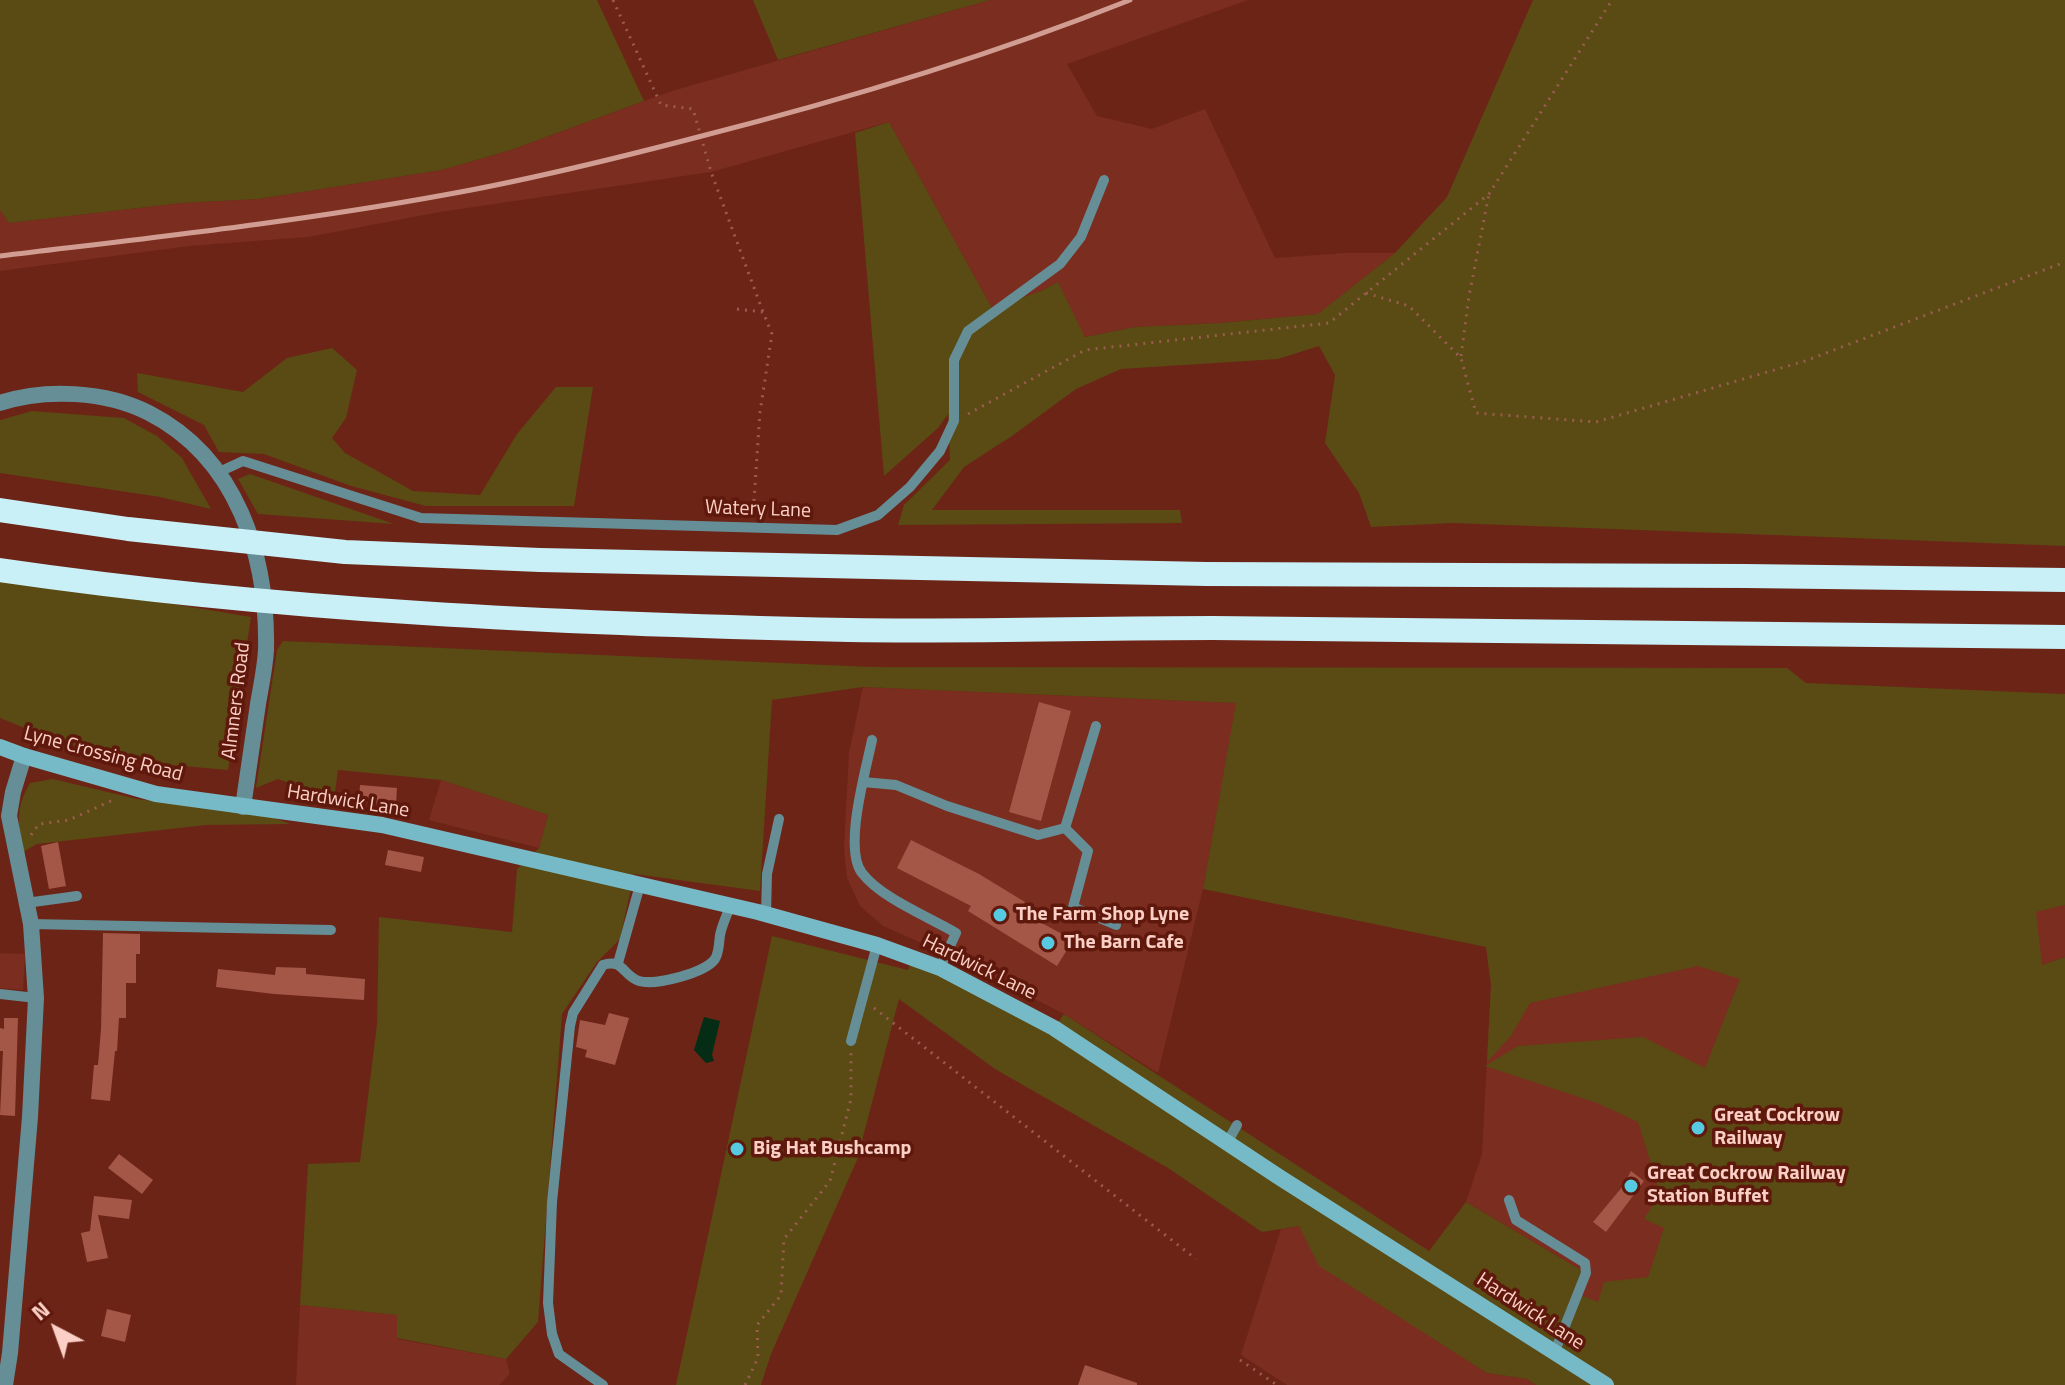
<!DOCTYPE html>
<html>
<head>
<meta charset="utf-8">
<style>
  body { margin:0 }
  #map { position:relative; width:2065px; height:1385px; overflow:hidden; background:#6c2417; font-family:"Titillium Web",sans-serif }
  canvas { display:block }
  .north { position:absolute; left:16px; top:1289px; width:80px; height:80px; -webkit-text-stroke:6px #5f180c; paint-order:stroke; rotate:319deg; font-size:22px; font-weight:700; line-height:32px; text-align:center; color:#fbcfc5 }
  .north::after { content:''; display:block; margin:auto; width:28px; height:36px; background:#fbcfc5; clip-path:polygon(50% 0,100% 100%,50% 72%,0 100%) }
</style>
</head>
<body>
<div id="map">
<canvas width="2065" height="1385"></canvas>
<div class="north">N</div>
</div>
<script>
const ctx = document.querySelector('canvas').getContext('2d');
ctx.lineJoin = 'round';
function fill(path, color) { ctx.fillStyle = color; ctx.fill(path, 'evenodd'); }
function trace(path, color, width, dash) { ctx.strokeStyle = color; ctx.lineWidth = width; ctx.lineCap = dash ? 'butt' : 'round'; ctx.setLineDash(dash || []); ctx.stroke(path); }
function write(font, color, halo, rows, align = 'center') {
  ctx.font = font + ' "Titillium Web",sans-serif'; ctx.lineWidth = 7; ctx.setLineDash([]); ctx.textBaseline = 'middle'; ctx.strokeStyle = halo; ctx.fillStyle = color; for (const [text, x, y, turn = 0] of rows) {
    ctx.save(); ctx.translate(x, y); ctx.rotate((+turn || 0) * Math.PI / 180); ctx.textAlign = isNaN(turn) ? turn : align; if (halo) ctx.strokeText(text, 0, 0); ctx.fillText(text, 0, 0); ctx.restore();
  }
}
fill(new Path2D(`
  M990 0H1248L1067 64 1097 116 1152 129 1205 109 1275 258 1346 253H1395L1319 314 1220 323 1135 327 1084 337 1058 282 1041 291 992 308 889 122 711 172 440 212 308 237 189 246 0 271V210L9 223 182 203 258 199 442 170 511 150 672 91Z
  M863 687 1237 703 1203 889 1158 1073 1064 1014 947 954 883 926 860 906 847 878 844 848 849 753Z
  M441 780 548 815 539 848 429 820Z
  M2065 905V957L2042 965 1736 1365 1578 1294 1586 1273 1466 1202 1482 1154 1491 985 1486 947 1944 931Z
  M0 953 25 954 23 990 0 988Z
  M1299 1226 1487 1373 1527 1379 1536 1385H1287L1241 1355 1281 1229Z
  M300 1305 398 1315 397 1339 506 1359 510 1374 499 1385H296Z`), '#7b2d1f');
fill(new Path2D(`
  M0 0H597L644 101 511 150 442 170 258 199 182 203 9 223 0 210Z
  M753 0H990L778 60Z
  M1533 0H2065V546L1453 523 1371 527 1359 493 1325 443 1335 375 1319 346 1278 359 1121 369 1076 389 1012 436 964 467 932 510H1180L1182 523 898 525 904 505 950 460 948 414 938 428 884 476 855 133 889 122 992 308 1041 291 1058 282 1085 337 1135 327 1220 323 1318 314 1395 253 1447 197Z
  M332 348 357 370 346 418 332 438 345 453 413 491 480 495 517 434 556 387H593L574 506H426L351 486 264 454 219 452 204 425 138 392 137 373 243 392 287 358Z
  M32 411 124 418 157 436 182 458 211 509 160 497 0 473V420Z
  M250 474 394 524 258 514 238 479Z
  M0 575 251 617 228 770 138 762 54 740 0 718Z
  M283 641 872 667 1787 668 1806 683 2065 694V905L2036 912 2042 965 2065 957V1385H1536L1527 1379 1487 1373 1319 1266 1299 1226 1262 1232 1168 1168 995 1069 899 999 857 1160 771 1354 761 1385H676L772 936 908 970 913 957 1055 1027 1064 1014 1429 1251 1466 1202 1586 1273 1578 1294 1598 1302 1604 1282 1648 1277 1664 1228 1644 1219 1660 1193 1638 1122 1597 1103 1485 1066 1518 1046 1643 1037 1705 1068 1740 979 1698 966 1530 1003 1511 1036 1487 1062 1491 985 1486 947 1203 889 1236 703 863 687 772 700 760 891 634 874 620 939 597 962 562 1014 538 1322 506 1359 397 1338V1315L300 1305 308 1164 360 1162 377 1024 379 917 512 932 517 869 539 848 548 815 441 780 338 770 334 800 278 779 256 788 277 650Z
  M53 779 137 799 267 815 290 824 206 825 37 844 23 852C18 823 15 809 30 783Z`), '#5a4a14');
fill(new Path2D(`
  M704 1017 720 1021 712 1055 714 1061 706 1063 694 1050Z`), '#052d15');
fill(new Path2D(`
  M1039 702 1071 711 1041 821 1009 812Z
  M360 785 397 788 396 805 359 802Z
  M911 840 979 874 1025 902 1018 910 1073 940 1057 966 968 911 971 906 897 868Z
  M58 842 66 886 49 889 41 846Z
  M388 850 424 857 421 872 385 865Z
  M103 933 140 934V954H136V983H126V1018H119L117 1051H115L110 1101 91 1099 94 1065H98L101 1029Z
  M276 967 306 968V974L365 979 364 1000 274 994 216 987 218 969 275 975Z
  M609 1013 629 1018 615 1065 585 1057 587 1050 576 1047 580 1020 605 1025Z
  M4 1018H18L15 1116 0 1115 3 1051H0V1028L4 1029Z
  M119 1154 153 1180 142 1194 108 1168Z
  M1631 1171 1644 1181 1606 1232 1593 1222 1623 1186Z
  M94 1196 132 1200 129 1219 98 1215 108 1258 87 1262 81 1233 90 1231Z
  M107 1309 131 1315 125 1342 101 1336Z
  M1085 1365 1137 1383V1385H1078Z`), '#a45647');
trace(new Path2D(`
  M613 0 661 105 693 109 711 172 763 312
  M1366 293 1409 306 1461 358 1476 413 1596 422 1805 361 2065 262
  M737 309 763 312 772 334 760 412 753 515
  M1461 356 1469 296 1489 194
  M968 414 1085 350 1329 323 1489 194 1612 0
  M31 835 39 824 69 820 113 800
  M874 1008 1196 1259
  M1240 1360 1277 1385
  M745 1385 758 1358 757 1325 781 1295 784 1239 830 1181 851 1099V1053`), '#9b5c50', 3, [2, 6]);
trace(new Path2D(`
  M219 472 243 461 421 518 837 530 878 515 910 487 940 451 954 421V360L968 331 1060 264 1081 237 1104 180
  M872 740C866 770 843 848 862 873 881 898 929 917 956 933L940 968
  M863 782 896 785 947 806 1038 835 1065 828 1096 726
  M1065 828 1088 851 1073 907 1116 925
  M26 903 77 896
  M766 914 767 874 779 819
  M31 924 331 930
  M618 963 640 885
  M0 994 36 998
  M851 1041 877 945
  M1227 1143 1237 1125
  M1509 1200 1516 1220 1585 1263 1586 1273 1555 1351
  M603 1385 559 1354 552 1334 548 1303 552 1202 570 1026 573 1013 603 965C623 958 623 976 639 981 655 986 705 973 715 959 719 953 719 943 720 935 722 925 727 915 730 906`), '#658e96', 10);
trace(new Path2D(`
  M0 403C45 388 106 391 149 413 237 458 268 556 266 650 265 668 261 686 258 704 253 738 248 773 243 807
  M5 1385 10 1353 30 1117 36 998 31 924 9 816 13 792 24 756`), '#658e96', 16);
trace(new Path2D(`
  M0 747 24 756 156 794 382 825 758 912 877 945 940 968 1054 1028 1279 1177 1606 1385`), '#77bac7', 16);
trace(new Path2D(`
  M0 510 128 529 345 552 540 560 1206 574 1745 576 2065 580
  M0 570C281 611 565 624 849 630 970 632 1092 628 1213 628 1497 629 1781 636 2065 637`), '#c9eff7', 24);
trace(new Path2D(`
  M0 256C148 238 297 222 444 195 529 180 614 159 698 137 844 100 990 56 1130 0`), '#d19d92', 5);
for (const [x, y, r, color] of [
  [1000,915,8,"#55cae0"],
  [1048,943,8,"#55cae0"],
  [1698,1128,8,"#55cae0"],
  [737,1149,8,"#55cae0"],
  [1631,1186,8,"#55cae0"]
]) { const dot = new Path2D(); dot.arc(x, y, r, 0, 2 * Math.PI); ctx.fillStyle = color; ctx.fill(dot); trace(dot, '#5f180c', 3); }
write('20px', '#fbcfc5', '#5f180c', [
  ["Watery Lane",758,510,2],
  ["Almners Road",237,701,-83],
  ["Lyne Crossing Road",103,755,15],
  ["Hardwick Lane",348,802,9],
  ["Hardwick Lane",979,968,26],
  ["Hardwick Lane",1530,1312,33]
]);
write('bold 20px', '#fbcfc5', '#5f180c', [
  ["The Farm Shop Lyne",1016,915],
  ["The Barn Cafe",1064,943],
  ["Great Cockrow",1714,1116],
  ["Railway",1714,1139],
  ["Big Hat Bushcamp",753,1149],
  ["Great Cockrow Railway",1647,1174],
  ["Station Buffet",1647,1197]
], 'left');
</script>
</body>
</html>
